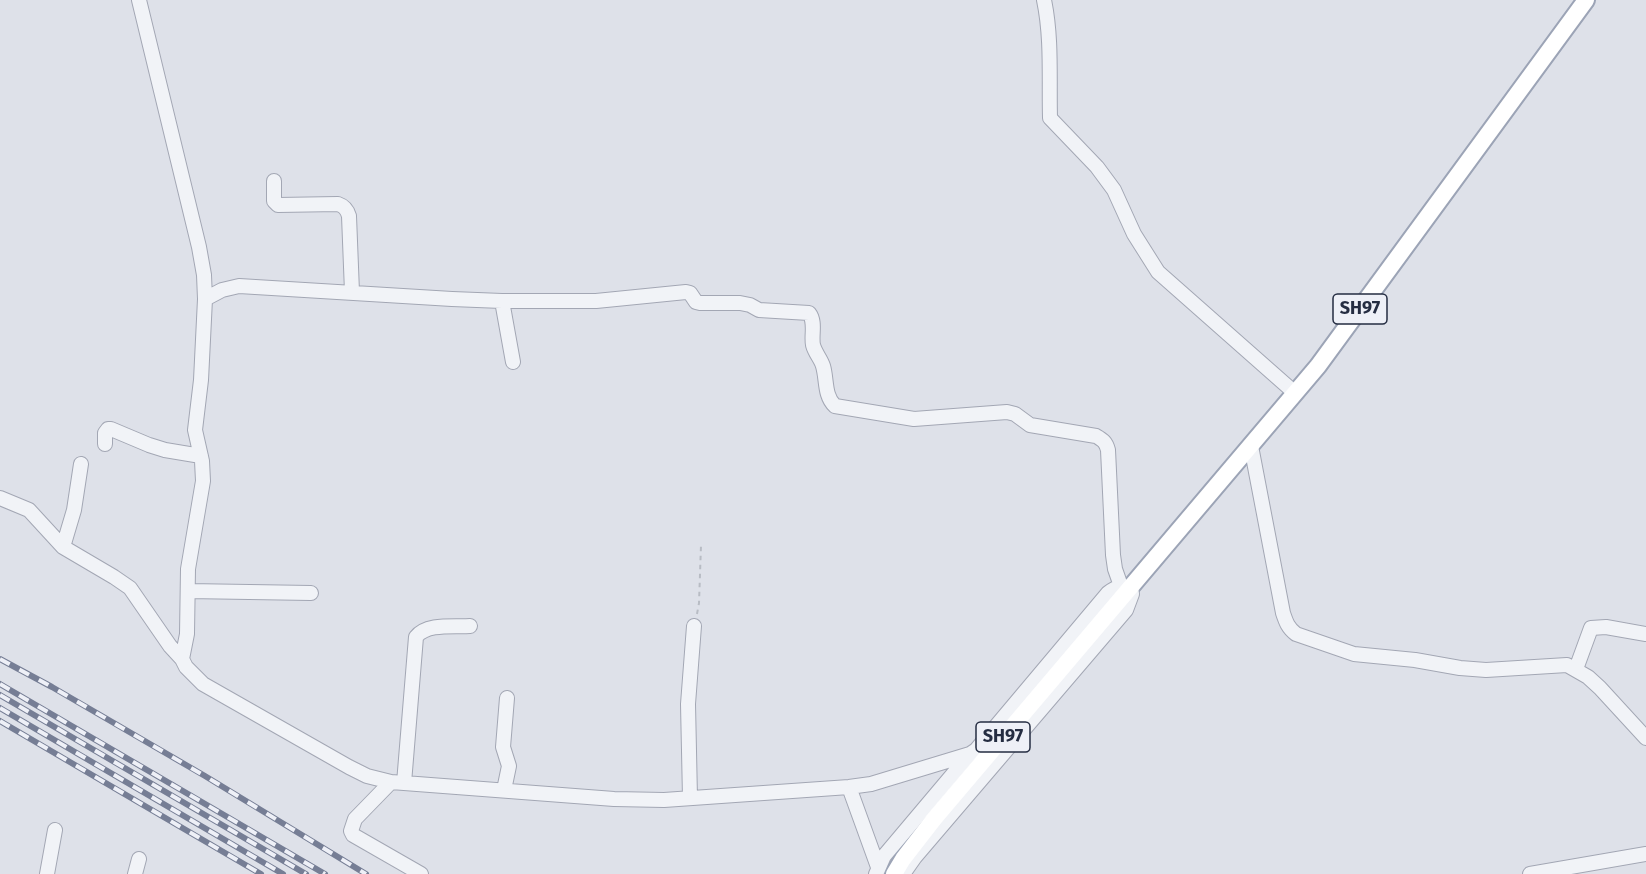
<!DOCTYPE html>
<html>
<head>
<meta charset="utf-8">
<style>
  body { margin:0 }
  canvas { display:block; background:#dee1e9 }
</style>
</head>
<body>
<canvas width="1646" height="874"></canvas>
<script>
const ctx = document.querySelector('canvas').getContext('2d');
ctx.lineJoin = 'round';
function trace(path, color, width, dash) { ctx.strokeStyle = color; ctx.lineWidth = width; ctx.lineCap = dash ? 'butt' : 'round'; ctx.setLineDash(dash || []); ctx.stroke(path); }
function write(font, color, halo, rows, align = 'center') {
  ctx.font = font + ' "Fira Sans",sans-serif'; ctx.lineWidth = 4.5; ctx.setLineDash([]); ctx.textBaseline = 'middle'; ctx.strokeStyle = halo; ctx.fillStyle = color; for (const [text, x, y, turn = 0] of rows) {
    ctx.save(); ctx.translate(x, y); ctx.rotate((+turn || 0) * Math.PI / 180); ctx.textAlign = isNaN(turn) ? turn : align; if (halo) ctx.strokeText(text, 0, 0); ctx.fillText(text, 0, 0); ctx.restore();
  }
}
const minor = new Path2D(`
  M139 0 199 247 204 275 205 299 201 380 195 430 202 461 203 481 188 569 187 634 182 659 186 667 203 684 349 767 367 776 391 782 614 799 664 800 849 787 871 784 970 754 976 750 1108 593C1116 587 1122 584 1131 588L1132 594 1126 610 915 857 903 874
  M1044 0C1052 38 1049 79 1050 118L1097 167 1114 190 1134 234 1158 272 1295 393
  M274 181V201L278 205 338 204C344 206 347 209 349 216L352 292
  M205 299 222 290 239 286 452 299 502 301H596L686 292 690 293 696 302 700 303H740L750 305 759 310 809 313C816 322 811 335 813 345 815 353 821 359 823 366 827 379 824 396 835 406L914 419 1007 412 1015 414 1030 425 1096 436C1103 440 1106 442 1108 450L1113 555 1115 569 1121 586
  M502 301 513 362
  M105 444V433L108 429H111L149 445 165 450 201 456
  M1251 446 1283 613C1286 622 1288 628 1296 634L1354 654 1415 660 1460 668 1486 670 1567 665 1588 677 1600 688 1646 738
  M0 498 29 510 63 547 114 577 130 588 170 646 182 659
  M63 547 74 510 81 464
  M188 591 311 593
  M1576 669 1591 628 1606 627 1646 634
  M391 782 355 819 351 831 353 835 421 874
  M404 783 416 637C427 623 453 627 470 626
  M849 787 878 867
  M504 790 509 766 503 747 507 698
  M690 798 688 704 694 626
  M47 874 55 830
  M135 874 139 859
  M876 874 884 856 970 754
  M1530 874 1646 854`);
const major = new Path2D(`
  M894 874 903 859 934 819 1318 366 1586 0`);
trace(minor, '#a3a7b4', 16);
trace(major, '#9ca4b6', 20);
trace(new Path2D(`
  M697 614 699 603 701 545`), '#b8bcc4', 2, [4.5, 4.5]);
trace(minor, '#f1f3f7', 14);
trace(major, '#fff', 16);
const rail = new Path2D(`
  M0 659 52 687 205 776 366 874
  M0 684 325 874
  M0 695 306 874
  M0 708 283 874
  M0 721 261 874`);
trace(rail, '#767e95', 6);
trace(rail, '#eef0f7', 4, [11]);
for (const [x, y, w] of [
  [1360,309,54],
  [1003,737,54]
]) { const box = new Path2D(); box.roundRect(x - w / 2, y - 15, w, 30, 4.5); ctx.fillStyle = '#eef0f7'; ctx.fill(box); trace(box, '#252d42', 1.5); }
write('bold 18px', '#252d42', null, [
  ["SH97",1360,309],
  ["SH97",1003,737]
]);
</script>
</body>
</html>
